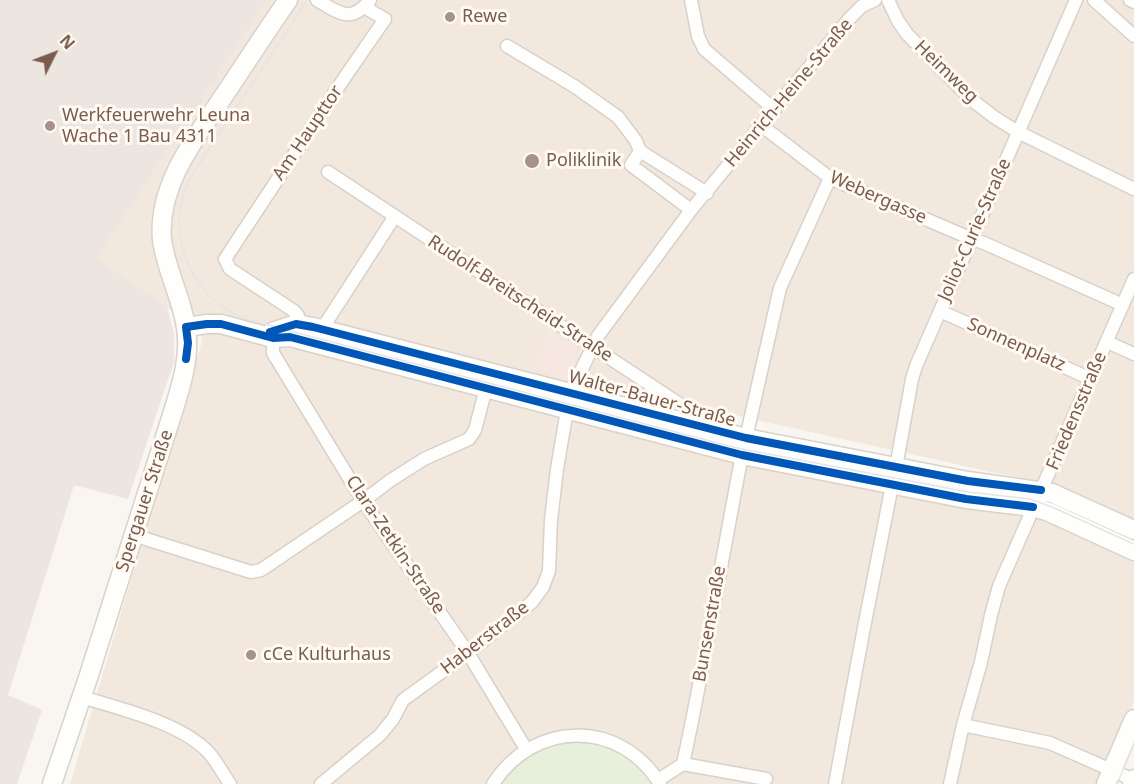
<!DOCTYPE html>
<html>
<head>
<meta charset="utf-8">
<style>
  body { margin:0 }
  #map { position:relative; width:1134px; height:784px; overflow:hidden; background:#f9f5f0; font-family:"Noto Sans",sans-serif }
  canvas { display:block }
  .north { position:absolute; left:24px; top:24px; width:60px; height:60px; -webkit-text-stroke:4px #fffaf3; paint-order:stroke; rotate:48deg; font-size:16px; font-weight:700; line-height:24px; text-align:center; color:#7a5c4d }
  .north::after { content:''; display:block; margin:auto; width:21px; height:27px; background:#7a5c4d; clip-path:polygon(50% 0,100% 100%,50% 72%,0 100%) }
</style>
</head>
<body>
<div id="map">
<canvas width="1134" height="784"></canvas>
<div class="north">N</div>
</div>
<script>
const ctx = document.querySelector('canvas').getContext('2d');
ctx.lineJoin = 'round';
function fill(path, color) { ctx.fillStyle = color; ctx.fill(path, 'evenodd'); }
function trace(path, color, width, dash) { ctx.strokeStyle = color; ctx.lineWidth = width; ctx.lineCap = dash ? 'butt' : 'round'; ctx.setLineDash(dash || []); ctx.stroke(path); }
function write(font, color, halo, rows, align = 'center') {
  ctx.font = font + ' "Noto Sans",sans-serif'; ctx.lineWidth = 6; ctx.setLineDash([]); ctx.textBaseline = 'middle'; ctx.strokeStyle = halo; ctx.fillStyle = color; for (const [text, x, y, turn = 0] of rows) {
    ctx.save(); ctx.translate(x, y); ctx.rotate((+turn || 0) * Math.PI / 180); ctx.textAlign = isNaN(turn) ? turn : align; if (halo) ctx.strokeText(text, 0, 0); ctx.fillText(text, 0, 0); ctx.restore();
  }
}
fill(new Path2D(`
  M267 0H1128L1134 6V526L1042 483 570 379 553 450 557 490 569 419 677 446 1034 515 1134 556V702L1098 784H70L203 338 167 307 97 258 197 106 204 101 202 99 212 83 220 78 217 76Z`), '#f2e8de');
fill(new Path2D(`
  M550 331 578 350 566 379 532 368Z`), '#f6e8e1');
fill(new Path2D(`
  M0 0H267L217 76 220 78 216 85 212 83 202 99 205 101 200 108 197 106 97 258 167 307 174 334V362L128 499 74 485 8 695 42 710 17 784H0Z`), '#ede5e0');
fill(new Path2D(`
  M565 736 619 745 660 784H493L505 767Z`), '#e7f0db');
const street = new Path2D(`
  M317 0C339 13 351 24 370 0
  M691 0 698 36 704 49 775 110
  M888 0 898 21 907 34 972 100 994 117 1018 132 1134 189
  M1094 0 1134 36
  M1130 0 1134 2
  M507 46 574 86 618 117 636 141 640 151 631 165 691 210
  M762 126 830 178 972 239 984 243 1123 305
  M640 151 707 193
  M328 172 696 415 708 427
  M940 311 1091 379
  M300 325 298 316 294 311 230 269 225 259 345 77 385 19 364 7
  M322 329 395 216
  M273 338V353L363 501 468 653 526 749
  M1107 342 1134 354
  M746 438 780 288 830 178
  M896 467 912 379 916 366 1076 0
  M133 535 251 572 261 570 363 501 391 480 424 459 469 439 475 430 486 388
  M82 697C120 709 182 723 209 753 217 762 223 774 230 784
  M963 725 1050 743 1134 780
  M683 764 766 779
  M658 780 683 764C705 662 722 558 742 455
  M321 784 380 735 393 719 403 700 468 653 532 602 543 587 549 571 551 520 557 469 567 410 574 385 598 336 691 210 849 19 862 6 875 0
  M493 784C534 720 620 719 660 784
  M835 784 862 638 892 485
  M950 784 963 725 981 662 991 615 999 586 1134 279`);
const secondary = new Path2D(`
  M186 327 207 324H221L273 338 290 337 742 455 966 499 1033 507 1049 512 1134 551
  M272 332 296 324 313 327 746 438 968 481 1052 493 1134 530
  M52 784 88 678 171 418C180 389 191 358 186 328 182 298 166 270 162 240 157 183 198 135 227 91 247 61 267 30 288 0
  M1106 784 1134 719
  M1132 784 1134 779`);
trace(street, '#d7d1cb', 15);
trace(secondary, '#d9d2cb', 21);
trace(street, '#fefefd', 12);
trace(secondary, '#fefefd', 18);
trace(new Path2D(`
  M307 0 197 167C190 177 185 188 182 200 172 241 191 286 226 309 243 320 263 323 282 329L737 448 968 492 1030 499 1052 507 1134 544
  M1117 784 1134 744`), '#e6e3e7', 1.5);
trace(new Path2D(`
  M270 332 296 324 313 327 746 438 968 481 1041 490
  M186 359 188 343 186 327 207 324H221L273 338 290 337 742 455 966 499 1033 507`), '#0057b8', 8);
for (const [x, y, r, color] of [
  [450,17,6,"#a69286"],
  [50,126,6,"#a69286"],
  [532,161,8,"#a69286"],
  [251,655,6,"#a69286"]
]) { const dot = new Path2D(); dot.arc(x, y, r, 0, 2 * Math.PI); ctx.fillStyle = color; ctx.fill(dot); trace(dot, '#fffaf3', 2); }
write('18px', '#7a5c4d', '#fffaf3', [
  ["Rewe",462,17],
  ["Werkfeuerwehr Leuna",62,116],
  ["Wache 1 Bau 4311",62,137],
  ["Poliklinik",546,161],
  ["cCe Kulturhaus",263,655]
], 'left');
write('18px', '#7a5c4d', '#fffaf3', [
  ["Heimweg",946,72,44],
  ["Heinrich-Heine-Straße",789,93,-50],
  ["Am Haupttor",308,133,-56],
  ["Webergasse",878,198,24],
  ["Joliot-Curie-Straße",975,230,-66],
  ["Rudolf-Breitscheid-Straße",520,299,33],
  ["Sonnenplatz",1016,345,24],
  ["Walter-Bauer-Straße",652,399,15],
  ["Friedensstraße",1077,411,-67],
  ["Spergauer Straße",145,501,-72],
  ["Clara-Zetkin-Straße",395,545,56],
  ["Bunsenstraße",710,624,-80],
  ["Haberstraße",485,638,-38]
]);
</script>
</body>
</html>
